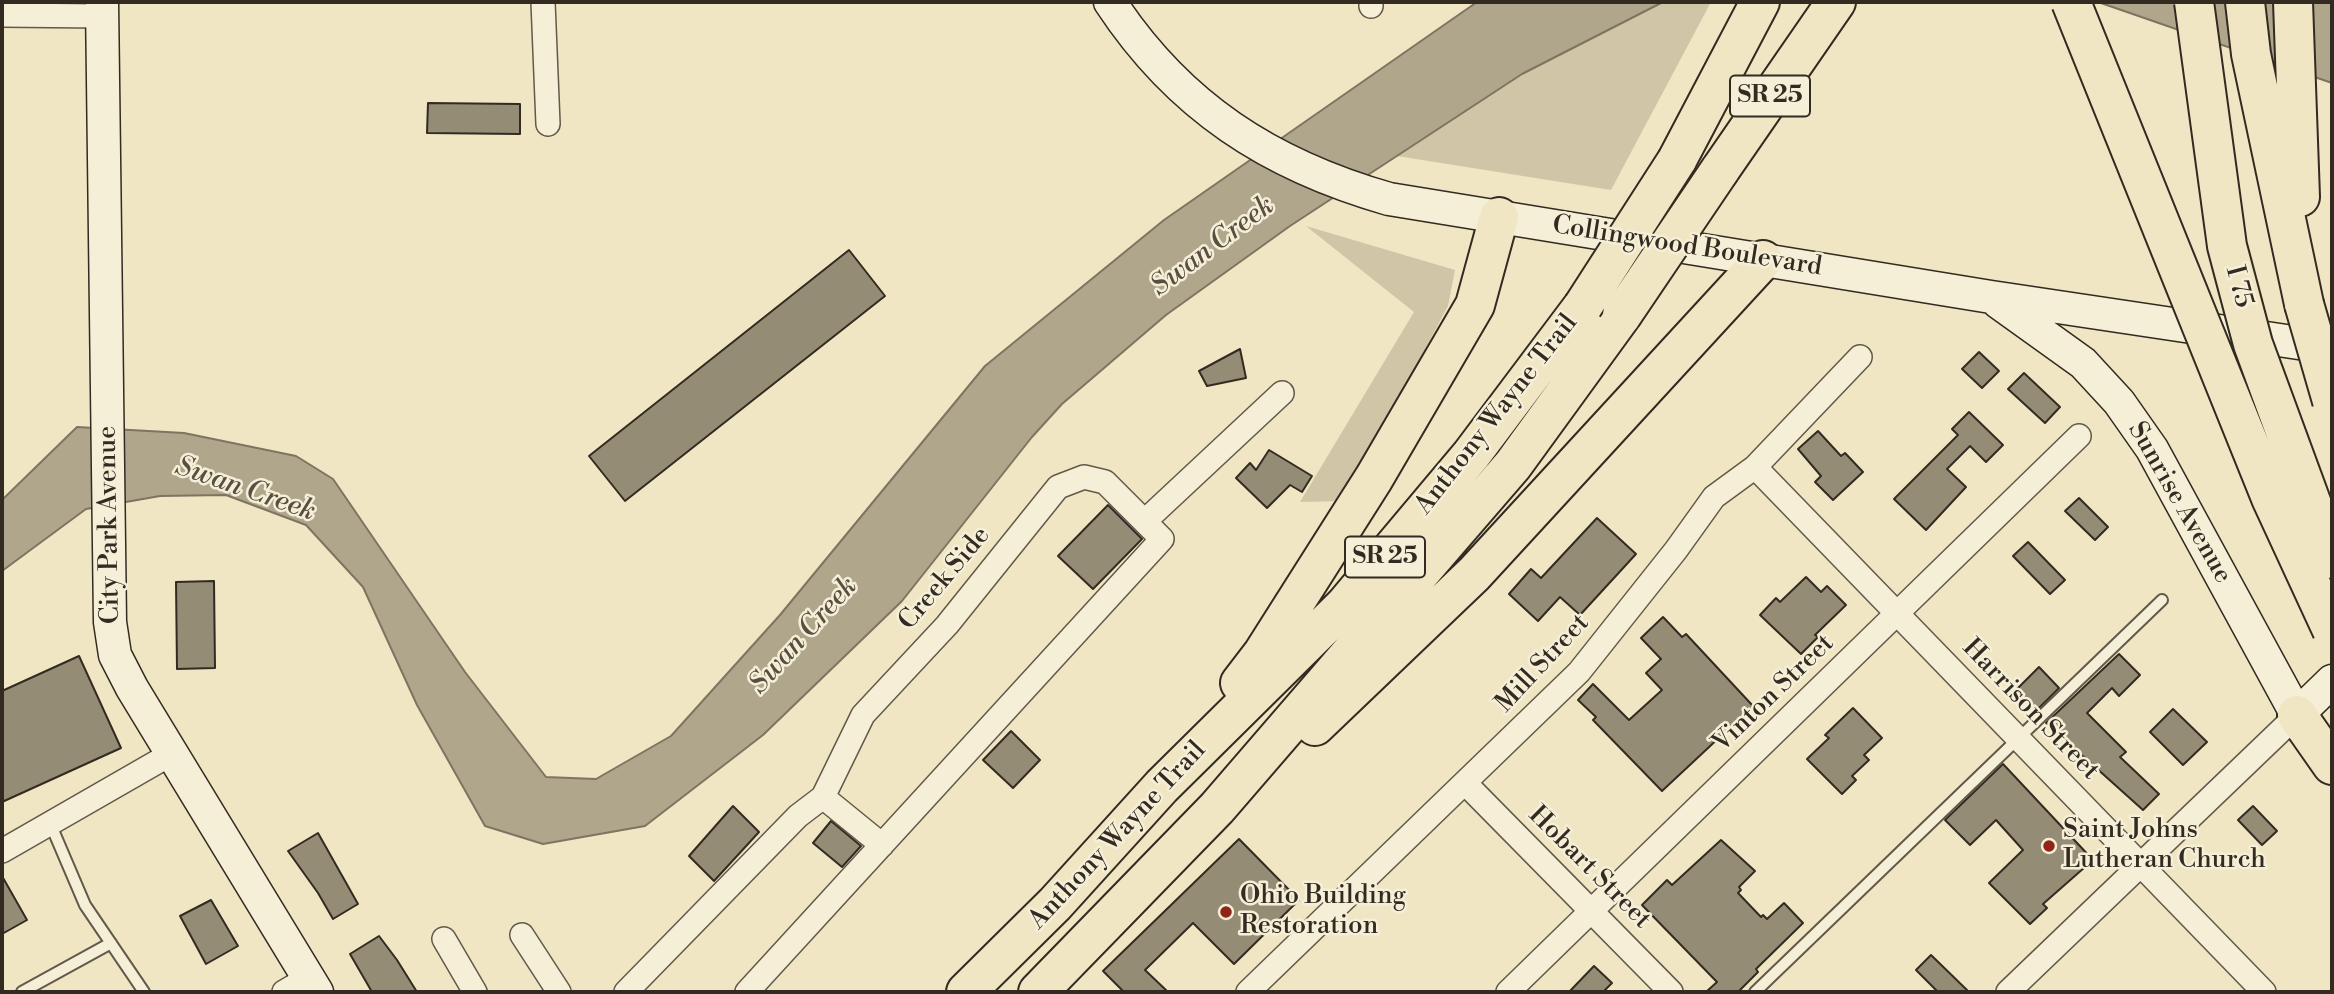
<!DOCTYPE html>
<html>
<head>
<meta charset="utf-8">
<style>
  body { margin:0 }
  #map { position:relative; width:2334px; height:994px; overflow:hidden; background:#f0e6c3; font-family:"Libre Bodoni",serif }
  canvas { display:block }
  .frame { position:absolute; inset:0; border:4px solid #332a21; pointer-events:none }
</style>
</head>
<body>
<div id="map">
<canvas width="2334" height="994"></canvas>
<div class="frame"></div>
</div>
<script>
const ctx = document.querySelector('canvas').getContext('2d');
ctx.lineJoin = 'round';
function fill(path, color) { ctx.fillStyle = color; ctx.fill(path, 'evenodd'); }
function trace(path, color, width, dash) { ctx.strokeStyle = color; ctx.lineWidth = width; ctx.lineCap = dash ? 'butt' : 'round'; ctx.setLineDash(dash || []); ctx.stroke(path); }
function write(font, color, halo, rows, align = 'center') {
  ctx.font = font + ' "Libre Bodoni",serif'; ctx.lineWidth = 5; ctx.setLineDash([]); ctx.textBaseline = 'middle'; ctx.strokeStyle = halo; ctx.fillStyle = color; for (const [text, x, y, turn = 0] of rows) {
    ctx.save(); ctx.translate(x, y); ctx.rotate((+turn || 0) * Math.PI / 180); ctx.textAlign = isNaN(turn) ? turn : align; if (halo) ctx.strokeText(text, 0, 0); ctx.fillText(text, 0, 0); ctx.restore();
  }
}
fill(new Path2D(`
  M1663 2H1711L1611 190 1397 156 1522 74Z
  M1306 226 1455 270 1448 306 1344 501 1300 502 1414 312Z`), '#d0c6a7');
const water = new Path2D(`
  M1477 2H1663L1522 74 1290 226 1166 315 1062 404 1032 437 902 601 763 735 645 826 543 844 485 826 417 705 363 587 306 525 226 495 160 496 86 509 2 571V500L77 427 184 433 296 456 333 479 465 672 546 777 596 779 671 736 780 615 985 366 1164 220Z
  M2098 2H2329L2332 3V83Z`);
fill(water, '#b0a68c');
trace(water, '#7e7461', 2);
const building = new Path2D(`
  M428 103 520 104V134L427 133Z
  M849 250 885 296 625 501 589 456Z
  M1240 349 1246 378 1207 386 1199 371Z
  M1979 352 1999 371 1982 388 1962 369Z
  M2024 373 2060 407 2045 423 2008 389Z
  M1969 412 2003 445 1986 462 1970 446 1947 469 1966 487 1926 530 1894 499 1958 435 1952 429Z
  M1818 431 1841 456 1845 453 1863 472 1833 500 1815 482 1821 476 1798 449Z
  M1269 450 1312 476 1302 492 1290 485 1267 508 1236 478 1250 463 1256 470Z
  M2079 498 2108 527 2095 540 2065 511Z
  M1108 505 1142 539 1093 589 1058 556Z
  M1597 518 1636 554 1580 615 1560 597 1538 621 1509 594 1531 569 1541 578Z
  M2028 542 2065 580 2050 594 2013 556Z
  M1806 577 1821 592 1827 586 1846 605 1815 635 1818 637 1801 654 1760 615 1776 598 1780 602Z
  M214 581 215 668 177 669 176 582Z
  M1663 617 1682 637 1686 634 1753 706 1662 791 1593 720 1596 717 1578 700 1593 684 1629 720 1662 690 1646 673 1661 659 1641 638Z
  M2119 654 2140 675 2119 696 2112 688 2087 713 2126 752 2120 757 2159 794 2143 810 2046 723Z
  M79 656 121 748 2 802V691Z
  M2039 667 2059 688 2036 711 2015 691Z
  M1853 708 1882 738 1864 755 1869 760 1852 776 1856 780 1842 794 1807 759 1829 738 1825 735Z
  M2173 709 2207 742 2183 765 2150 732Z
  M1011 731 1040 760 1013 788 983 760Z
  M2003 764 2093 860 2043 904 2047 908 2030 924 1989 883 2023 850 1996 820 1970 845 1945 820Z
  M733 806 759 832 714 881 689 856Z
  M2253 806 2277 831 2262 845 2238 820Z
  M831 821 861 846 842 867 813 843Z
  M318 833 358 904 333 919 318 893 288 851Z
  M1239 839 1299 900 1234 964 1193 923 1145 970 1168 992H1124L1103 971Z
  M1721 840 1755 871 1739 887 1741 890 1738 893 1761 917 1763 915 1767 919 1784 903 1803 923 1756 969 1758 972 1738 992H1706L1717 982 1642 905 1667 880 1672 885Z
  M2 876 27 920 2 934Z
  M211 900 238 946 206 964 180 916Z
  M379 936 397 960 417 992H372L350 954Z
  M1931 955 1969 992H1938L1916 970Z
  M1594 966 1612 983 1603 992H1569Z`);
fill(building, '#958c75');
trace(building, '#332a21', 2);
const lane = new Path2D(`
  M50 823 85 905 144 992
  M22 992 111 943
  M1755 992 2162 600`);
const street = new Path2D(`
  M543 2 548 124
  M1371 2V6
  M2 15 103 16
  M1755 467 2264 992
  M1145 521 1282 393
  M1466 784 1671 992
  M823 797 882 845
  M2 851 171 754
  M522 935 559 992
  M444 939 475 992
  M284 992 308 978
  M626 992 798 816 823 797 863 715 947 625 1058 487 1084 477 1105 482 1162 539 747 992
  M1248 992 1579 672 1676 550 1714 497 1755 467 1860 357
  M1508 992 2079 436
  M2008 992 2297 715`);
const secondary = new Path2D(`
  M102 2 110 622 115 655 132 688 317 992
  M1110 2C1179 107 1270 165 1389 199L1991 297 2332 348
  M1998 302 2083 363 2119 402 2152 449 2297 715 2332 681`);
const highway = new Path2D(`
  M2245 2 2251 54 2304 304
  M2293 2 2300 197
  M1677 160 1760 2
  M1720 170 1836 2
  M1240 683 1263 653 1374 478 1475 305 1499 217
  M2297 715 2332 765
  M1315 726 1474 574 1763 260
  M966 992 1055 904 1162 786 1345 605 1471 455 1583 306
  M1038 992 1217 808 1513 465 1622 315`);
trace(lane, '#62594a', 14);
trace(street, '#62594a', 26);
trace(secondary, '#332a21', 35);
trace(highway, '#332a21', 42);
trace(lane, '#f5efd8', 10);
trace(street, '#f5efd8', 23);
trace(secondary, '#f5efd8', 32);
trace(highway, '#f0e6c3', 38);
const highwayBridge = new Path2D(`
  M2071 2 2271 498 2332 630
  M2194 2 2227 246 2253 344 2332 559
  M2304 304 2332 401
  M1583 306 1677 160
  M1622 315 1720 170`);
trace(highwayBridge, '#332a21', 42, []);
trace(highwayBridge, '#f0e6c3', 38);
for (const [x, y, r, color] of [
  [2049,846,7,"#8f2418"],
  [1226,912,7,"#8f2418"]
]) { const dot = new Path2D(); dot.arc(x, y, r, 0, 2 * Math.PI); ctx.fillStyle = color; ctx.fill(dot); trace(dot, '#f5efd8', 2.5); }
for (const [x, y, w] of [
  [1770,96,80],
  [1385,557,80]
]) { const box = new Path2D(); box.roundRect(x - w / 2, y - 20.5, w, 41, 5); ctx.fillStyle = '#f5efd8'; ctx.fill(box); trace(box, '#332a21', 2); }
write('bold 24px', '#332a21', null, [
  ["SR 25",1770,96],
  ["SR 25",1385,557]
]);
write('26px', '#332a21', '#f5efd8', [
  ["Collingwood Boulevard",1687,247,9],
  ["I 75",2238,287,75],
  ["Anthony Wayne Trail",1497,415,-52],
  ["Sunrise Avenue",2179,503,60],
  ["City Park Avenue",110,525,-91],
  ["Creek Side",945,579,-50],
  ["Mill Street",1543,664,-47],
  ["Vinton Street",1774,694,-44],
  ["Harrison Street",2030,710,46],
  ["Anthony Wayne Trail",1118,836,-47],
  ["Hobart Street",1589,868,45]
]);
write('26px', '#332a21', '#f5efd8', [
  ["Saint Johns",2063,831],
  ["Lutheran Church",2063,861],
  ["Ohio Building",1240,897],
  ["Restoration",1240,927]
], 'left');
write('italic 28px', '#584f41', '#f5efd8', [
  ["Swan Creek",1213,247,-37],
  ["Swan Creek",245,490,19],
  ["Swan Creek",804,636,-48]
]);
</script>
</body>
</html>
